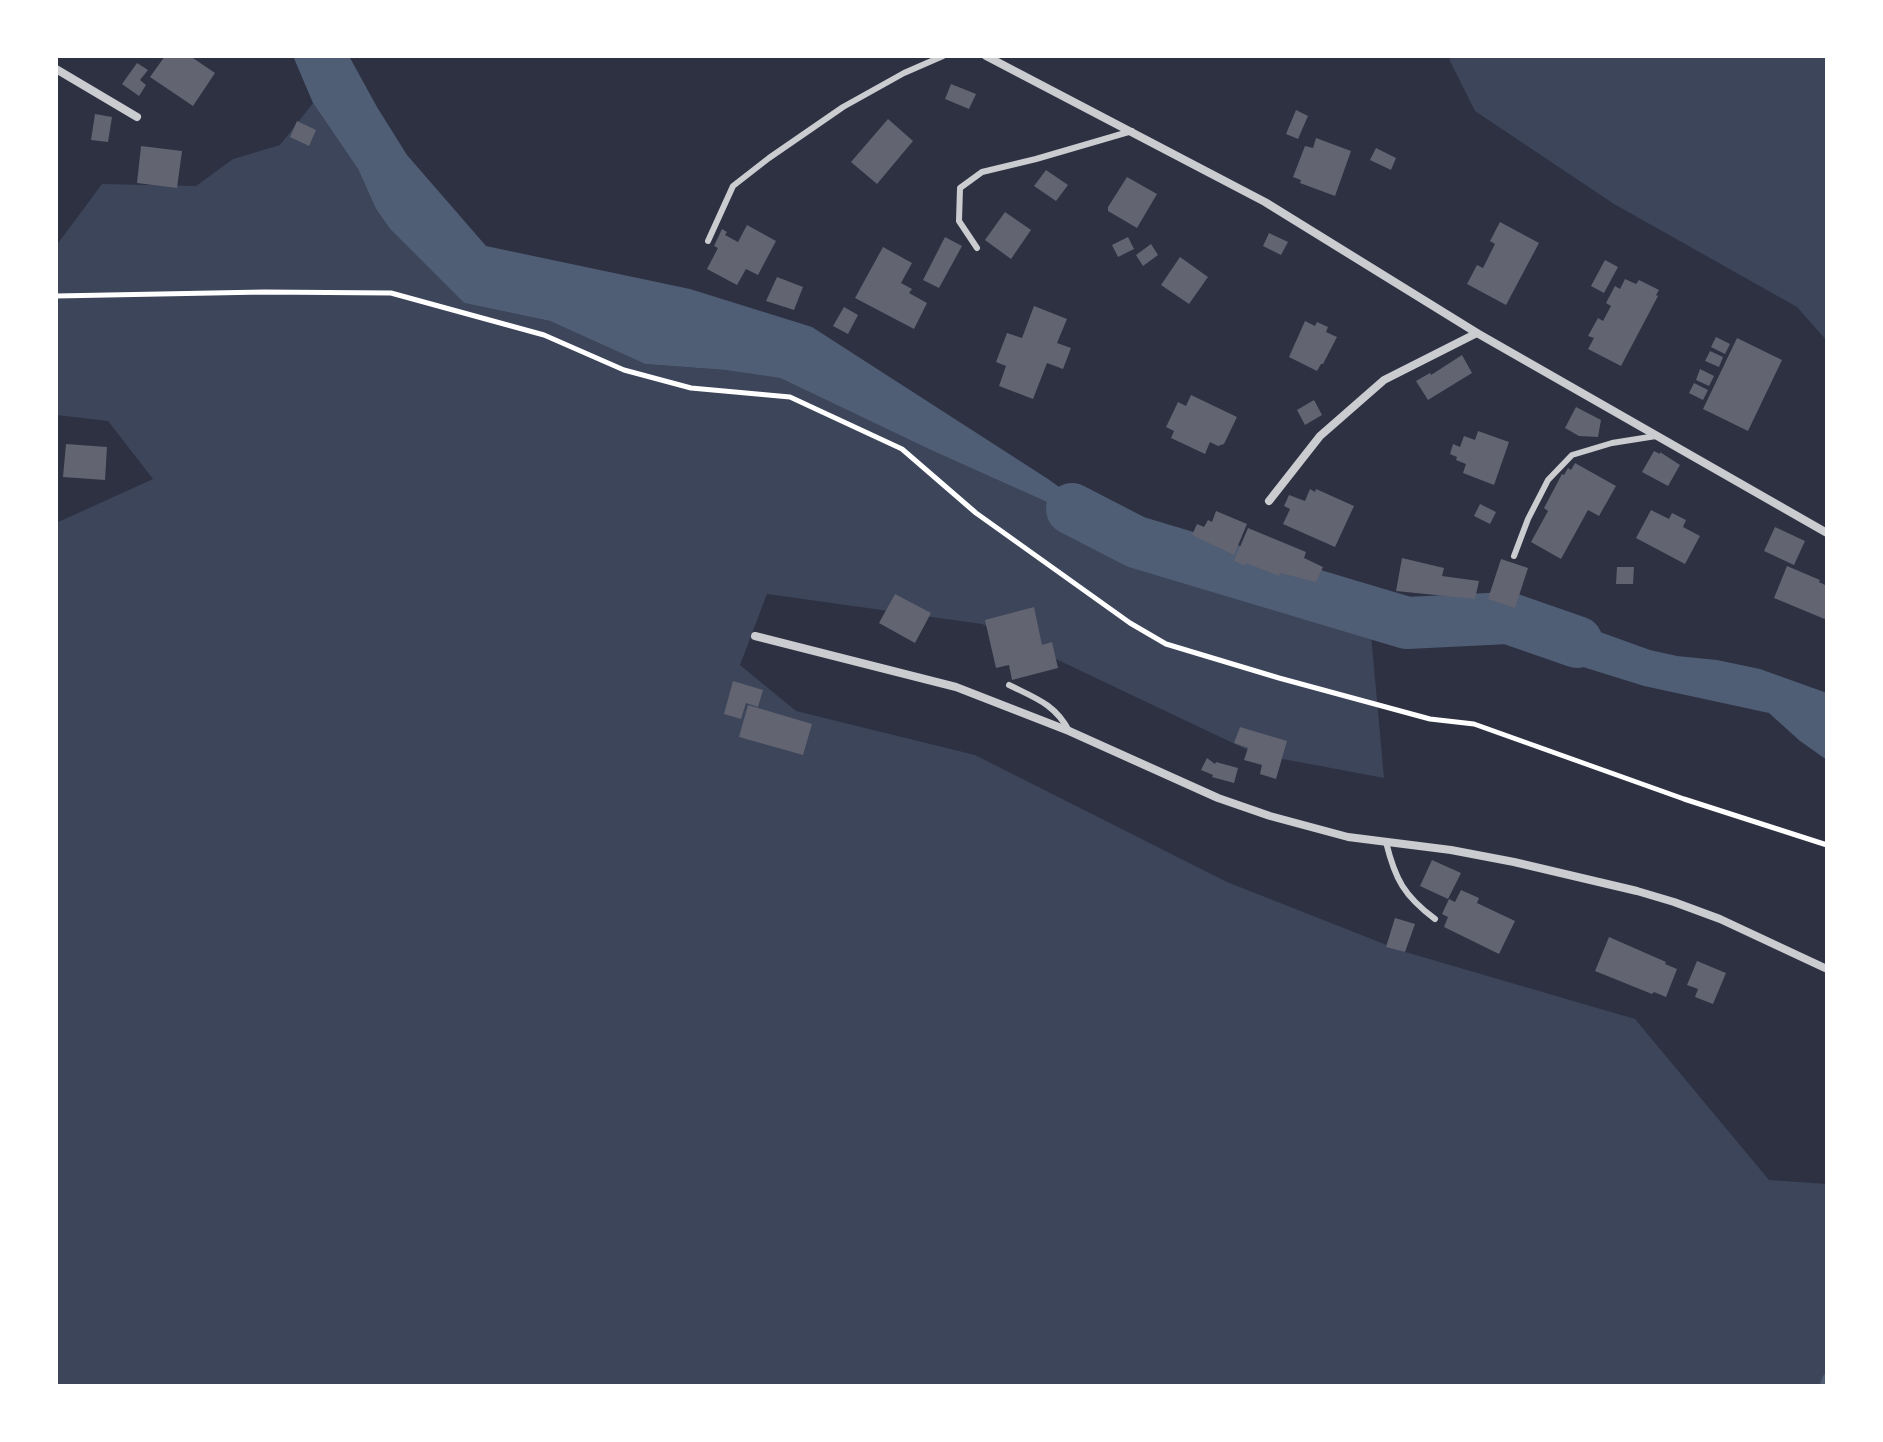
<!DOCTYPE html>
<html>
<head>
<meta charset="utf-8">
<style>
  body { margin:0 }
  #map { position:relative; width:1883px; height:1442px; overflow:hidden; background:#2d3142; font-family:"IBM Plex Sans",sans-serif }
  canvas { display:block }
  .frame { position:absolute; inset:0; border:58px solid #fff; pointer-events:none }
</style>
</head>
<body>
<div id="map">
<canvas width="1883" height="1442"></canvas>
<div class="frame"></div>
</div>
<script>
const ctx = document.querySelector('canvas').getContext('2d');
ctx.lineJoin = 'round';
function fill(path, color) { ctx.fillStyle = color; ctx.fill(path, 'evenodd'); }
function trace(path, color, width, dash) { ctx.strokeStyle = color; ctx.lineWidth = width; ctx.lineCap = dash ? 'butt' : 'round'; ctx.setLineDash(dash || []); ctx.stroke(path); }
fill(new Path2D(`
  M1456 56H1827V341L1797 307 1614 204 1475 111 1449 59Z
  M313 103 358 169 376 209 390 229 464 303 550 321 645 364 725 370 780 378 933 451 1136 542 1369 612 1384 778 1256 754 982 624 767 594 740 665 796 711 975 755 1227 882 1402 951 1635 1019 1769 1180 1827 1184V1386H56V523L153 479 108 421 56 415V246L102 184 196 186 233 159 280 145Z`), '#3c4559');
fill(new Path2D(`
  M293 56H349L377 107 407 155 486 246 690 289 812 327 1048 479 1136 542 933 451 780 378 725 370 645 364 550 321 464 303 390 229 376 209 358 169 313 103Z
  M1543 616 1578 624 1650 650 1677 656 1717 660 1760 669 1827 693V760L1800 741 1769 713 1644 686 1535 652 1508 618Z`), '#4f5d75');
trace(new Path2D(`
  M1824 1386 1827 1378`), '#4f5d75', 9);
trace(new Path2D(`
  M1072 509 1136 542 1407 623 1508 618 1577 642`), '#4f5d75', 52);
fill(new Path2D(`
  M165 56H190L215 73 193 106 150 77Z
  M137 63 148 70 140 80 146 85 139 96 122 84Z
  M951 84 976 94 969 109 945 99Z
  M1296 110 1308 116 1298 139 1286 134Z
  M95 114 112 117 108 142 91 140Z
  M888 119 913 141 877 184 851 162Z
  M297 121 316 130 309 146 290 137Z
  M1316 138 1351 151 1335 196 1300 183 1301 180 1293 177 1305 146 1313 148Z
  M141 146 182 151 177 188 137 183Z
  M1376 148 1396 158 1391 170 1370 160Z
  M1046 170 1068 185 1056 201 1034 186Z
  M1127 177 1157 194 1137 228 1108 211V207Z
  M1005 212 1031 230 1011 259 985 240Z
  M1500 222 1539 243 1506 305 1467 284 1477 265 1483 268 1495 244 1490 241Z
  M747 225 776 241 758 275 746 269 737 285 707 269 718 248 714 246 722 229 727 232 725 235 738 242Z
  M1269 233 1288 242 1281 255 1263 246Z
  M945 237 962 246 939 288 923 280Z
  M1128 237 1134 249 1118 257 1112 245Z
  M1151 244 1158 255 1143 266 1136 255Z
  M883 247 912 263 901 283 912 289 909 293 927 303 914 329 855 298Z
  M1180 257 1208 277 1189 304 1161 285Z
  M1605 260 1618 267 1604 293 1591 286Z
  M777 277 803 287 794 310 766 301Z
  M1625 279 1636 284 1639 280 1659 290 1656 295 1658 296 1621 366 1588 349 1594 338 1588 336 1598 318 1603 321 1611 306 1606 303 1615 286 1620 289Z
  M1034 306 1067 319 1057 343 1071 348 1063 369 1047 363 1033 399 999 386 1006 366 996 362 1007 333 1022 338Z
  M844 307 858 315 848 334 833 326Z
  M1305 321 1315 326 1317 322 1328 327 1326 332 1337 337 1323 364H1321L1317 371 1289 357Z
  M1716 337 1730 344 1725 354 1711 347Z
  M1737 338 1782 360 1748 431 1703 409Z
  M1710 351 1723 357 1719 367 1705 361Z
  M1462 355 1472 373 1428 400 1416 381 1430 373 1431 375Z
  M1700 369 1714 376 1709 386 1696 380Z
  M1694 383 1708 390 1703 400 1689 393Z
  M1191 395 1237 417 1224 444 1218 446 1210 442 1205 454 1171 438 1174 431 1166 427 1178 402 1186 406Z
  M1314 400 1322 415 1305 425 1297 410Z
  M1576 407 1601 420 1598 437 1579 436 1565 428Z
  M1478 431 1509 442 1494 485 1463 473 1466 464 1456 460 1457 457 1450 454 1453 444 1460 447 1464 436 1475 440Z
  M66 444 107 447 105 480 63 477Z
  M1654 451 1660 454V452L1680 465 1668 486 1642 472Z
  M1575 463 1616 486 1599 516 1588 510 1561 559 1531 542 1548 511 1544 508 1562 474 1564 475 1568 468 1571 470Z
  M1310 489 1315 492 1316 489 1354 506 1335 547 1283 524 1290 509 1284 506 1289 495 1305 501Z
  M1480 504 1496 512 1490 524 1474 516Z
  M1651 510 1669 519 1672 513 1686 520 1683 527 1700 536 1685 564 1636 538Z
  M1216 511 1247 524 1234 555 1192 535 1197 524 1204 527 1208 520 1212 522Z
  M1775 527 1805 541 1794 565 1764 551Z
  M1248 528 1306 552 1304 558 1323 567 1316 582 1280 573 1279 576 1246 563 1245 566 1234 561Z
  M1402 558 1444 568 1442 576 1479 581 1475 599 1396 591Z
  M1501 559 1528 568 1515 608 1488 599Z
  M1787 566 1820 580 1819 582 1827 586V620L1774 598Z
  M1617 567H1634L1633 584H1616Z
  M895 594 931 613 915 643 879 623Z
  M1034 607 1042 645 1052 642 1058 668 1012 680 1009 665 996 668 985 620Z
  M733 681 763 690 758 707 746 703 741 719 724 714Z
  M748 705 812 724 803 755 739 737Z
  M1240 727 1287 741 1276 779 1260 774 1262 765 1244 760 1248 748 1234 743Z
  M1207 758 1215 764 1216 762 1238 768 1234 783 1212 777 1213 775 1201 770Z
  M1432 860 1461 873 1448 899 1420 886Z
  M1461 890 1479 898 1477 903 1515 921 1499 954 1444 927 1448 917 1442 914 1449 899 1455 902Z
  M1395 918 1415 924 1405 952 1386 947Z
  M1609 937 1666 962 1665 964 1677 969 1666 997 1654 992 1652 994 1595 971Z
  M1697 961 1726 973 1713 1004 1695 997 1698 989 1687 985Z`), '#626471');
trace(new Path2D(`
  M56 296 264 292 391 293 544 335 624 370 691 388 790 397 902 449 976 513 1130 623 1166 644 1279 678 1430 719 1474 724 1684 799 1827 845`), '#fff', 5);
trace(new Path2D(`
  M708 241 733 186 769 158 843 107 904 73 943 56
  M977 248 959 221 960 188 982 172 1036 159 1132 131
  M1514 556 1528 519 1548 480 1572 455 1612 443 1656 436
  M1009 685C1035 698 1055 704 1069 731
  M1386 842C1395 879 1404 896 1435 919`), '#caccd0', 6);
trace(new Path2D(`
  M986 56 1265 202 1477 333 1827 533
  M56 69 137 117
  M1269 501 1320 436 1384 380 1477 333
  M755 636 956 687 1069 731 1218 798 1270 816 1348 837 1451 850 1514 862 1637 891 1674 902 1720 919 1827 969`), '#caccd0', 8);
</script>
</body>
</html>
